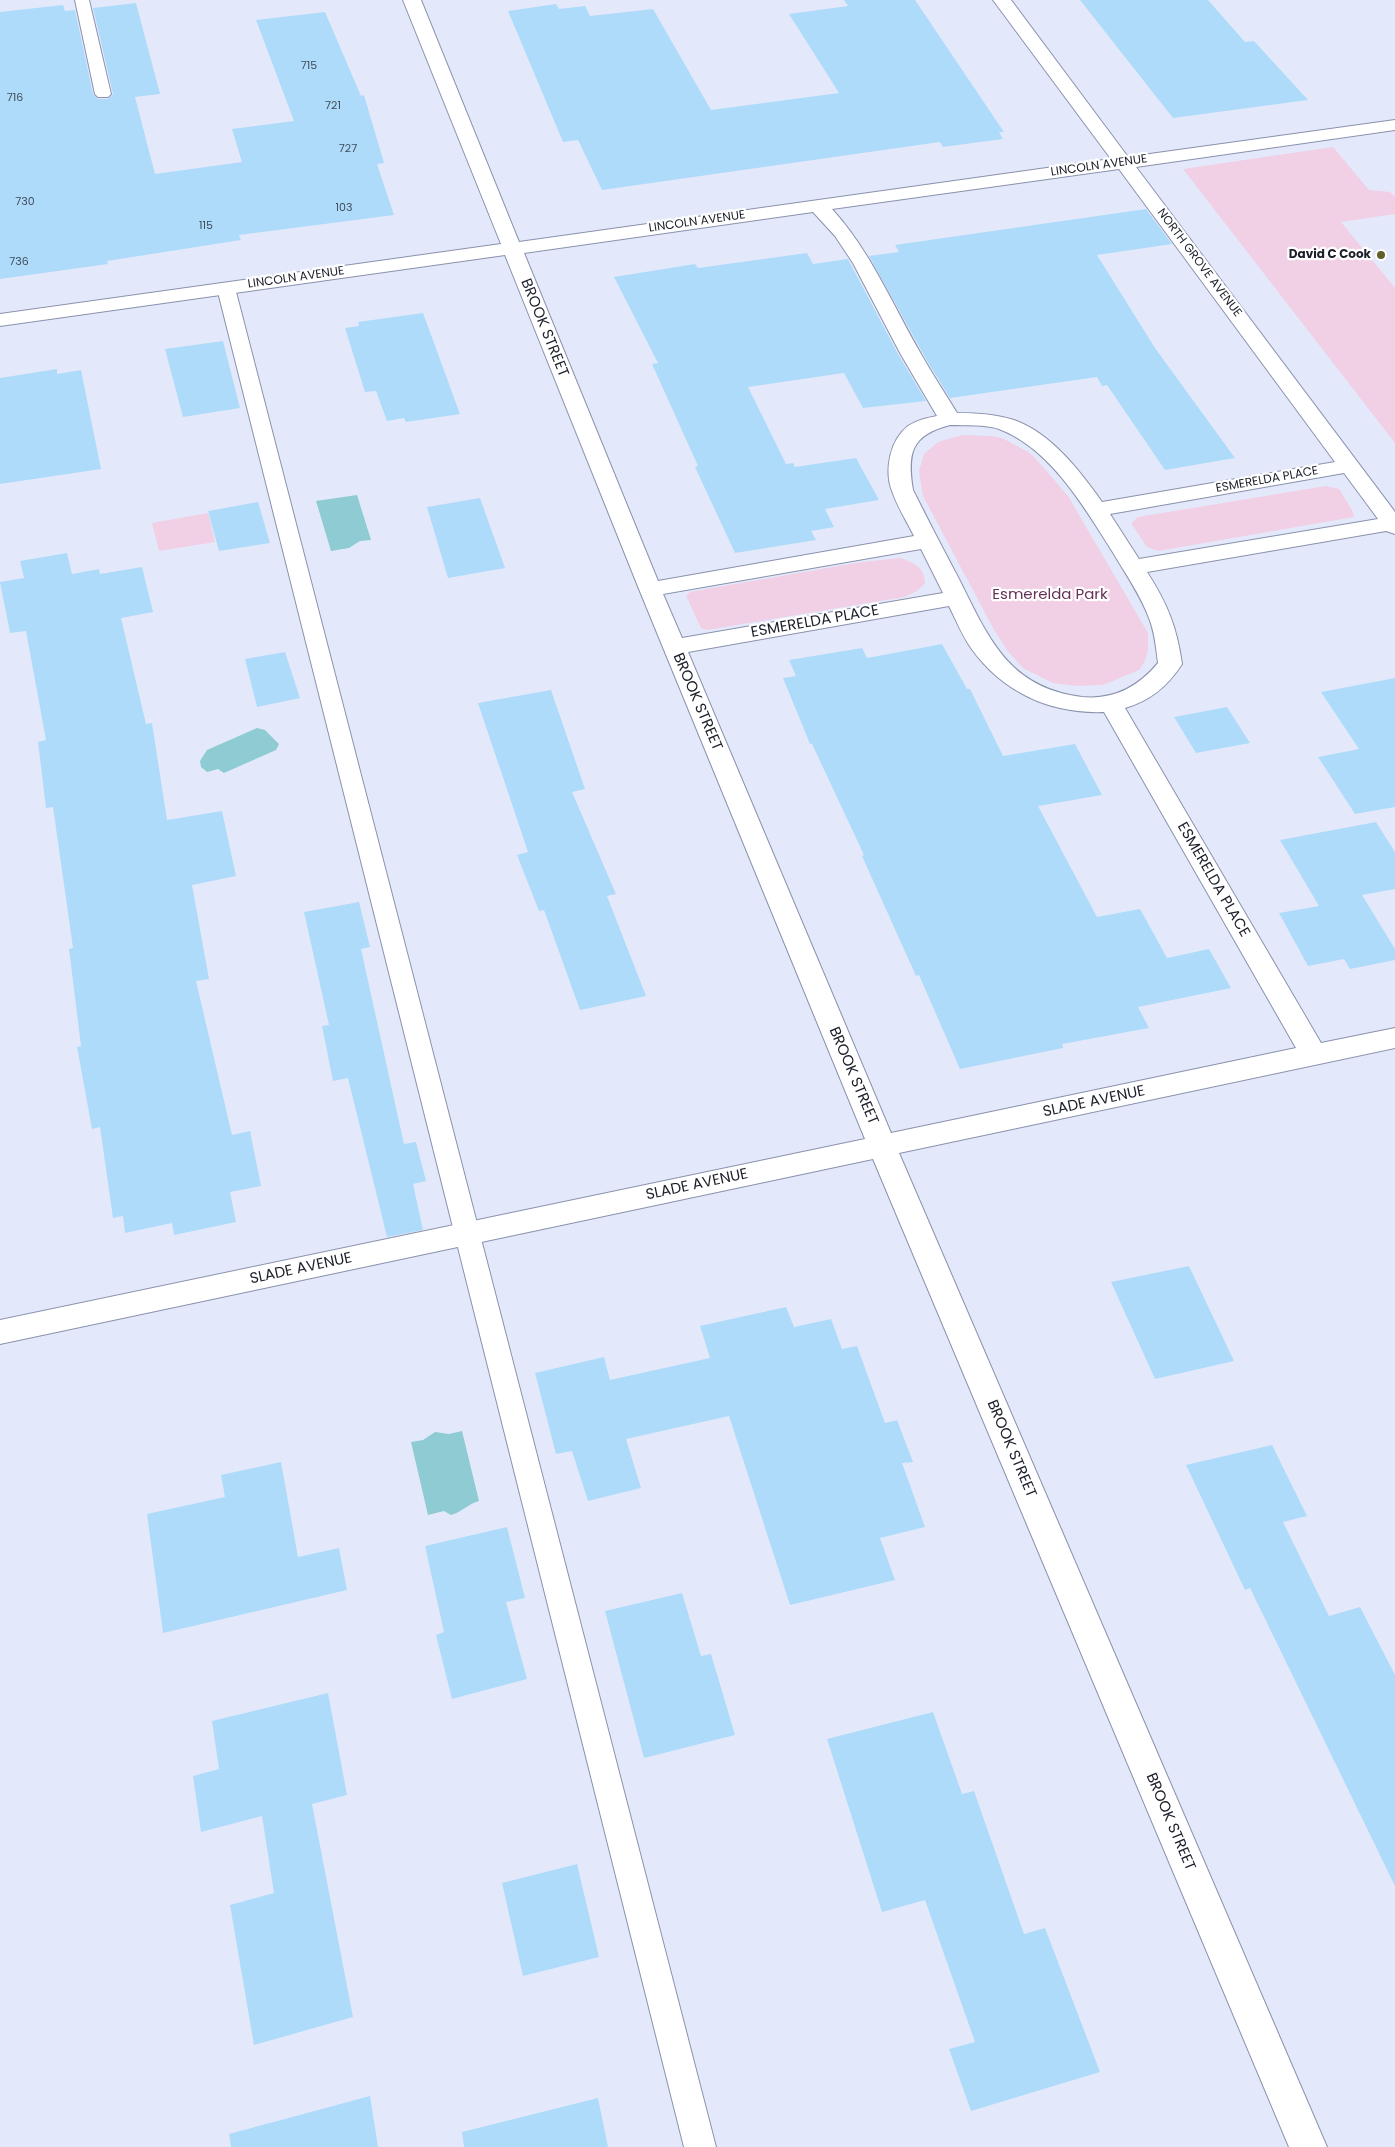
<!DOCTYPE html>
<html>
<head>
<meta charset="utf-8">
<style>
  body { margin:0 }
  canvas { display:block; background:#e3e9fb }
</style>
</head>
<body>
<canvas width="1395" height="2147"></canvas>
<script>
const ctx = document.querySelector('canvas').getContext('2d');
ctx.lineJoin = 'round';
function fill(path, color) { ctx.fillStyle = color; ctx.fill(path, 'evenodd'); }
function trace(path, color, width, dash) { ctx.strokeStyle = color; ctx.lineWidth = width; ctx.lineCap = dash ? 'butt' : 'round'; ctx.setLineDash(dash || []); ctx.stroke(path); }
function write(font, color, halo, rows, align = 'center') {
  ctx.font = font + ' Poppins,sans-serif'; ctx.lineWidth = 4.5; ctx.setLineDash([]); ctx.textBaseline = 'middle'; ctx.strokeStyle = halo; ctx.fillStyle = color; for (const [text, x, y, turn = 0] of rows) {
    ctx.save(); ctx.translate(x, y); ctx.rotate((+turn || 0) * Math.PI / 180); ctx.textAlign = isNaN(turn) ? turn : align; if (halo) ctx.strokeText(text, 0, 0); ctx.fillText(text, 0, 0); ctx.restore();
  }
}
fill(new Path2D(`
  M1333 147 1369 190 1390 192 1395 197V214L1341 222 1395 288V443L1183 169Z
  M962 435 991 436 1002 438 1030 453 1044 468 1068 496 1148 633V650L1145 661 1139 670 1103 685 1077 686 1053 683 1023 668 1007 650 993 628 923 496 919 471 924 454 938 442Z
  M1326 486 1339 489 1352 510 1354 517 1158 551 1147 547 1131 523 1138 517Z
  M208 513 215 542 159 551 152 523Z
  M901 558C915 564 924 566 925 583L917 591 904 597 707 630 701 628 686 596 690 592 712 588 862 562Z`), '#f1cfe4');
fill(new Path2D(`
  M357 495 371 540 360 541 349 548 331 551 316 501Z
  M257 728 265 730 279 744 276 750 224 773 218 769 207 772 201 767 200 761 207 750Z
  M462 1431 479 1501C466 1505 464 1511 451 1515L444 1511 428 1515 411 1442 423 1440 435 1432 449 1434Z`), '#8ecbd3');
fill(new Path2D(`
  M844 0H915L1004 132H999L1003 139 943 147 940 142 602 190 578 140 563 142 508 11 556 4 559 9 585 6 590 16 653 9 711 110 839 93 789 14 848 6Z
  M1080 0H1208L1245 42 1254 41 1308 100 1173 118Z
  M136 3 160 94 135 97 155 174 242 162 232 129 294 121 256 20 325 12 361 96 364 95 384 163 377 164 394 215 239 235 241 240 107 261 108 264 0 279V12L63 5 65 11 75 10 93 94 98 99H108L113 94 93 8Z
  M1146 209 1172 244 1097 255 1155 348 1235 458 1165 470 1107 385 1102 386 1097 377 950 398 927 361 869 256 899 252 895 245Z
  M807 253 813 264 848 259 898 354 926 401 863 408 844 373 748 387 786 464 793 463 795 467 856 458 879 500 825 509 834 527 811 531 816 540 735 553 695 467 698 466 652 364 658 363 614 277 695 264 698 268Z
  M423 313 460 414 406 422 404 418 387 421 376 391 365 392 345 328 359 326 358 322Z
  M223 341 240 408 183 417 165 349Z
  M57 369V374L81 370 101 469 0 484V378Z
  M480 498 505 568 448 578 427 507Z
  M258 502 270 543 219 551 208 511Z
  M67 553 72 574 99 569 100 574 142 567 153 612 121 618 146 724 152 723 167 820 222 811 236 876 192 885 209 979 196 981 232 1135 250 1131 261 1186 230 1192 236 1222 174 1235 172 1223 125 1233 123 1216 113 1218 100 1127 92 1129 77 1047 81 1046 69 949 73 948 53 807 46 808 38 742 46 740 26 631 10 633 0 582 24 578 20 561Z
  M942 644 967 689H970L1003 756 1075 744 1102 795 1038 806 1097 917 1140 909 1167 958 1209 949 1231 988 1138 1007 1149 1028 1062 1044 1063 1048 960 1069 919 975 916 976 862 856 864 855 812 744H810L783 678 796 676 789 660 862 648 867 658Z
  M285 652 300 698 257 707 245 659Z
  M1395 678V807L1355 814 1318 757 1359 749 1321 692Z
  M551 690 585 789 572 792 616 894 607 896 646 996 580 1010 544 910 539 911 517 855 528 852 478 703Z
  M1227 707 1250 743 1196 753 1174 717Z
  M1376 822 1395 852V889L1362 895 1395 949V960L1350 969 1344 959 1308 966 1279 913 1319 906 1280 840Z
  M359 902 370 947 361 949 404 1144 416 1142 426 1181 413 1184 423 1230 387 1237 348 1078 333 1081 322 1026 329 1025 304 912Z
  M1189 1266 1234 1361 1155 1379 1111 1282Z
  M786 1307 794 1327 831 1319 842 1349 857 1346 885 1423 897 1420 913 1462 902 1463 925 1527 880 1538 895 1580 790 1605 729 1416 626 1439 641 1488 588 1501 572 1451 556 1454 535 1373 604 1357 610 1380 710 1358 700 1326Z
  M1272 1445 1307 1516 1283 1522 1329 1616 1360 1607 1395 1675V1886L1250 1588 1245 1590 1186 1465Z
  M281 1462 298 1557 339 1548 347 1590 163 1633 147 1514 225 1497 221 1475Z
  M507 1527 525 1598 506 1602 527 1679 452 1699 436 1635 444 1632 425 1546Z
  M682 1593 701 1656 711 1654 735 1735 644 1758 605 1611Z
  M328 1693 347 1795 312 1804 353 2017 254 2045 230 1905 274 1893 262 1816 201 1832 193 1776 219 1769 212 1721Z
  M933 1712 962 1794 974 1791 1024 1934 1045 1928 1100 2072 971 2111 949 2049 975 2042 925 1900 882 1912 827 1739Z
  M577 1864 599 1957 523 1976 502 1883Z
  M370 2096 378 2147H231L229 2134Z
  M598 2098 608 2147H464L462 2132Z`), '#afdbfa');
const service = new Path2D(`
  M75 0H89L111 94 108 97H98L95 94Z
  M226 283 232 284 235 288 716 2147H684L217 288 220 284Z`);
const minor = new Path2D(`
  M403 0H421L519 242 1111 159 993 0H1011L1128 157 1395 120V130L1136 167 1395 512V534L1386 531 1147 572C1167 603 1177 627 1182 664 1168 686 1150 701 1125 708L1321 1043 1395 1028V1048L899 1153 1327 2147H1289L873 1159 0 1344V1320L865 1139 639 589 505 255 0 326V314L501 244ZM1119 169 1335 462 1102 502C1080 471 1051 433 1014 420 995 414 976 413 957 413 945 393 932 374 921 354 892 304 871 252 832 209ZM813 212 835 236 853 263 900 353 937 416C927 418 917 420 908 426 890 440 884 470 892 491 897 506 907 522 914 536L658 581 524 253ZM950 425C966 426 985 424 999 429 1050 448 1085 508 1112 551 1125 573 1140 594 1149 618 1155 633 1156 648 1158 663 1138 687 1114 700 1082 697 1009 688 989 639 960 581 944 551 928 520 913 490 907 453 911 435 950 425ZM1344 473 1378 519 1139 559 1110 514ZM921 549 943 593 682 638 663 594ZM949 606C956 620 962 635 971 648 1002 692 1050 714 1104 712L1296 1048 891 1133 688 652Z`);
trace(service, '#8a92ad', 2);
trace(minor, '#8a92ad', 2);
fill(service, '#fff');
fill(minor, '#fff');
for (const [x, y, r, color] of [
  [1381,255,5,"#625d2a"]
]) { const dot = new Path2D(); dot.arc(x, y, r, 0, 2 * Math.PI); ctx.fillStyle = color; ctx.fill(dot); trace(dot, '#fff', 2); }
write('11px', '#414d5d', null, [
  ["715",309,66],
  ["716",15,98],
  ["721",333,106],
  ["727",348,149],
  ["730",25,202],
  ["103",344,208],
  ["115",206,226],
  ["736",19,262]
]);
write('12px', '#1c1e29', '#fff', [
  ["LINCOLN AVENUE",1099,166,-8],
  ["LINCOLN AVENUE",697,222,-8],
  ["NORTH GROVE AVENUE",1199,263,53],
  ["LINCOLN AVENUE",296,278,-8],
  ["ESMERELDA PLACE",1267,480,-10]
]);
write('bold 12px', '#1c1e29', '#fff', [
  ["David C Cook",1371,255]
], 'right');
write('15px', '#1c1e29', '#fff', [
  ["BROOK STREET",544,328,68],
  ["ESMERELDA PLACE",815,622,-10],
  ["BROOK STREET",697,702,67],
  ["ESMERELDA PLACE",1213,880,60],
  ["BROOK STREET",853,1076,67],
  ["SLADE AVENUE",1094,1102,-12],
  ["SLADE AVENUE",697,1185,-12],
  ["SLADE AVENUE",301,1269,-12],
  ["BROOK STREET",1011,1449,67],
  ["BROOK STREET",1170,1822,67]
]);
write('15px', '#673056', '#fff', [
  ["Esmerelda Park",1050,595]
]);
</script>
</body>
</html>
